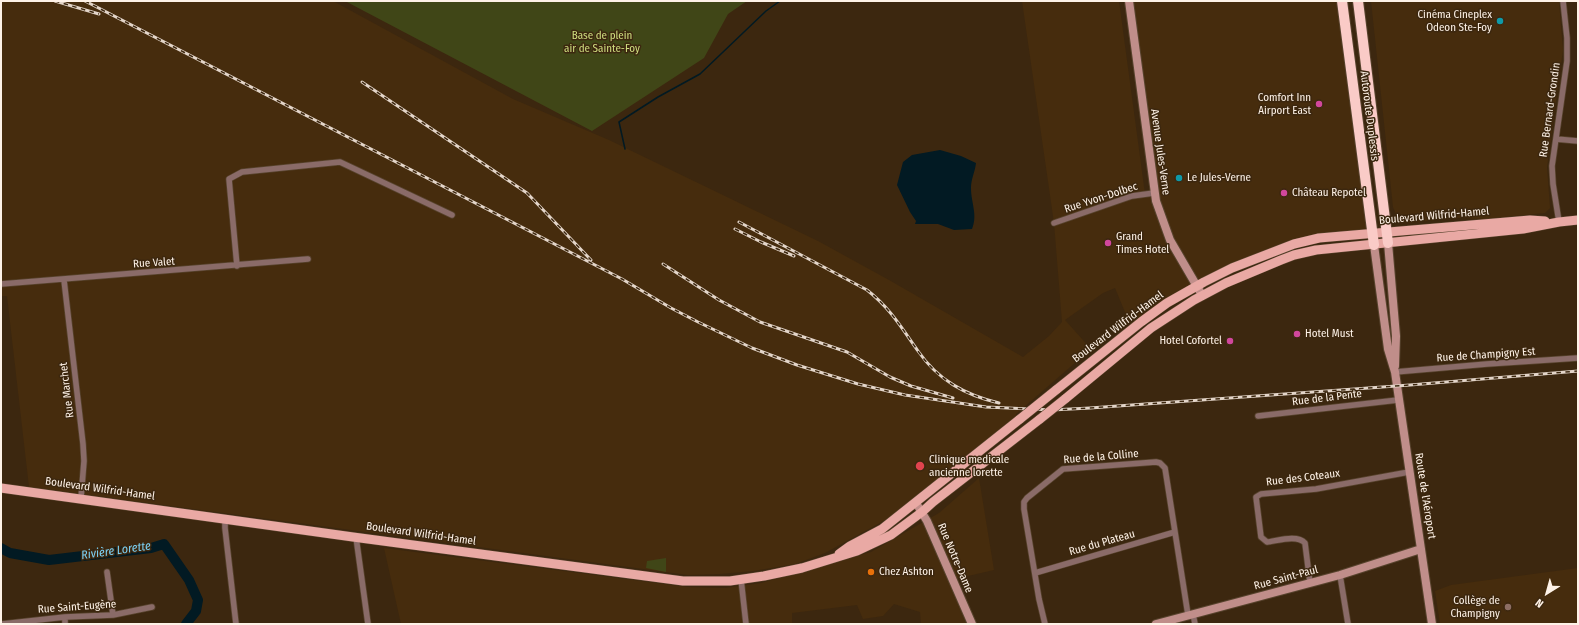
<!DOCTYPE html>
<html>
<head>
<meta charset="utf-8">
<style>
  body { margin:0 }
  #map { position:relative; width:1579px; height:625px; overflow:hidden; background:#3c270f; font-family:"Fira Sans Condensed",sans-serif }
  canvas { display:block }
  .frame { position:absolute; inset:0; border:2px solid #fef2e7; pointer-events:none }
  .north { position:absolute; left:1527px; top:573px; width:40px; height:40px; -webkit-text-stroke:3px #3c270f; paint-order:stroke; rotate:217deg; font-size:11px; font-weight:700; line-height:16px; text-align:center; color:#fef2e7 }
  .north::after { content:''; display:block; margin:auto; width:14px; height:18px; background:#fef2e7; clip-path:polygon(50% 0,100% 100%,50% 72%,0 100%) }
</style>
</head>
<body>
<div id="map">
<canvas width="1579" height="625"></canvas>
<div class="frame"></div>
<div class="north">N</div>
</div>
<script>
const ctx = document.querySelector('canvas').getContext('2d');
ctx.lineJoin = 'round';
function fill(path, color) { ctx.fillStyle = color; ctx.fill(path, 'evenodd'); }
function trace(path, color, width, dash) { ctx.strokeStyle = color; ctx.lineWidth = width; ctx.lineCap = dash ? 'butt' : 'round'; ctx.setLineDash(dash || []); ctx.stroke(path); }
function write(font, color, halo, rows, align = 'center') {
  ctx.font = font + ' "Fira Sans Condensed",sans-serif'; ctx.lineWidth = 3; ctx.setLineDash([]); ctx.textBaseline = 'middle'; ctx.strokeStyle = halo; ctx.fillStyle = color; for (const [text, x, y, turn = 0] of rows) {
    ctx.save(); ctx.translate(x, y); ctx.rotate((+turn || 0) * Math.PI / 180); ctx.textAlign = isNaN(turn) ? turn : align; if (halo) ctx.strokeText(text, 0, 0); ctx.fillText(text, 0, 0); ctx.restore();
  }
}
fill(new Path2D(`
  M1 1H333L513 99 609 140 818 241 889 280 1023 357 1049 336 1062 322 1054 223 1022 1H1119L1145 194 1154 193 1129 1H1342L1373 233 1319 238 1232 268 1132 329 1115 288 1103 293 1065 320 1091 349 1016 414 1020 425 889 518 825 553 795 564 753 571 720 574 688 575 29 487 7 296H1Z
  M1371 1H1559L1563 50 1547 167 1550 208 1545 213 1485 219 1459 218 1406 223 1399 222 1393 207Z
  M979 478 994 570 955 579 972 624H921L920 612 894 604 883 616 863 619 857 605 792 613V624H401L384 548 688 587 725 588 761 583 871 552 939 513Z
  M1578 568V624H1440L1435 591 1451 585Z`), '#462c0d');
fill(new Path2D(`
  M345 1H747L728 14 704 58 592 131Z
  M666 558V572L646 568 647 561Z`), '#404617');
fill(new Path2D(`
  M940 150 961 156 976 163C975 172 971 179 971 188 971 203 978 215 972 229L954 230 938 224H915L916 221 910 212 897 185 903 162 912 155Z`), '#021a23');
trace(new Path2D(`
  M625 149 619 122 658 97 700 74 766 11 780 1`), '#021a23', 1.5);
trace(new Path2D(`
  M1 548 10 553 49 560 151 548 164 544 189 580 198 600 196 611 186 624`), '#021a23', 10);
const street = new Path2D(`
  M1556 139 1578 141
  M1559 222 1553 184 1552 166 1567 61V38L1563 1
  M1054 223 1132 196 1154 193
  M237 266 229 179 242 172 340 162 452 215
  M64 280 83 444 84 461 81 498
  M1 284 308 259
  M1395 372 1487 364 1578 358
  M1258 416 1398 400
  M225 519V528L236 624
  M356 537 368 624
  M107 572 113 615
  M1035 573 1175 532
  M1340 575 1348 624
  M741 579 746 624
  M1310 583 1305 543C1297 534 1277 541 1267 542L1261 537 1256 497 1261 494 1316 489 1409 472
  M1193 614 1195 624
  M65 617V624
  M2 624 65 617 113 615 152 607
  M1045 624 1039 599 1024 509V502L1027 498 1063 469 1156 462 1160 463 1165 468 1188 615`);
const secondary = new Path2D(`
  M1129 1 1156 201 1170 240 1202 295
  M1388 243 1396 336 1395 366
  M1374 245 1388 349 1395 372 1432 624
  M916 503 927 521 972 624
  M1156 624 1340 575 1421 549`);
const primary = new Path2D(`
  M1056 390 1141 322 1167 303 1204 282 1232 268 1294 244 1319 238 1342 236 1530 220 1545 221
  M1065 399 1151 328 1194 300 1226 283 1281 260 1294 255 1316 250 1523 229 1559 222 1578 220
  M1 488 353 537 683 581H730L764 576 802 568 857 551 891 535 922 512 933 502 1040 419
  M839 554 850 546 882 529 1020 419`);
const highway = new Path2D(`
  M1342 1 1374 245
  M1358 1 1388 243`);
trace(street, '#57432d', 7);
trace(secondary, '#57432d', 10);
trace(primary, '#57432d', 10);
trace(highway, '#57432d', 12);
trace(street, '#8a6b68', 5.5);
trace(secondary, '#c08e8a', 8);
trace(primary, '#e9a9a4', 9);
trace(highway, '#facbc7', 10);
const rail = new Path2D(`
  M55 1 99 14
  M85 1 622 279 671 308 698 322 752 348 797 365 858 384 905 395 986 407 1052 410 1090 408 1410 385 1578 371
  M362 82 527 193 591 260
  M739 222 867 290C890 308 901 327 918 351 938 380 965 395 999 403
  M735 229 761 242 794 256
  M663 264 719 300 760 322 847 352 890 377 911 386 953 398`);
trace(rail, '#e3d5c9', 3);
trace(rail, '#3c270f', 1.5, [4.5]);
const primaryBridge = new Path2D(`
  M1020 419 1056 390
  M1040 419 1065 399`);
trace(primaryBridge, '#57432d', 10, []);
trace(primaryBridge, '#e9a9a4', 9);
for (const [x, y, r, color] of [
  [1500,21,4,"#0f9aa8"],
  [1319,104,4,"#d1479c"],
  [1179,178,4,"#0f9aa8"],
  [1284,193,4,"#d1479c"],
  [1108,243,4,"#d1479c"],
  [1297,334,4,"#d1479c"],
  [1230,341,4,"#d1479c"],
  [920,466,5,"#e0444e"],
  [871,572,4,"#e8710a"],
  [1508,607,4,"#8d6e63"]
]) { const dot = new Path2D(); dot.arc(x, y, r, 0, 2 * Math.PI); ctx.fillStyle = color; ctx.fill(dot); trace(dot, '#3c270f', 1.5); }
write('11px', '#fef2e7', '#3c270f', [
  ["Cinéma Cineplex",1492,15,"right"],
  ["Odeon Ste-Foy",1492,28,"right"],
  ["Comfort Inn",1311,98,"right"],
  ["Airport East",1311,111,"right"],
  ["Le Jules-Verne",1187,178],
  ["Château Repotel",1292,193],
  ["Grand",1116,237],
  ["Times Hotel",1116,250],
  ["Hotel Must",1305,334],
  ["Hotel Cofortel",1222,341,"right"],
  ["Clinique medicale",929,460],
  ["ancienne lorette",929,473],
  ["Chez Ashton",879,572],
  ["Collège de",1500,601,"right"],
  ["Champigny",1500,614,"right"]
], 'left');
write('11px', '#d0df80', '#3c270f', [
  ["Base de plein",602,36],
  ["air de Sainte-Foy",602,49]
]);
write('11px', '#fef2e7', '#3c270f', [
  ["Rue Bernard-Grondin",1550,110,-82],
  ["Autoroute Duplessis",1369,116,83],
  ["Avenue Jules-Verne",1160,152,82],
  ["Rue Yvon-Dolbec",1101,198,-18],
  ["Boulevard Wilfrid-Hamel",1434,216,-5],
  ["Rue Valet",154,263,-4],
  ["Boulevard Wilfrid-Hamel",1118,327,-37],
  ["Rue de Champigny Est",1486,355,-4],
  ["Rue Marchet",67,390,-97],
  ["Rue de la Pente",1327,398,-7],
  ["Rue de la Colline",1101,457,-5],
  ["Rue des Coteaux",1303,478,-7],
  ["Boulevard Wilfrid-Hamel",100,489,8],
  ["Route de l'Aéroport",1425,496,81],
  ["Boulevard Wilfrid-Hamel",421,534,8],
  ["Rue du Plateau",1102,543,-16],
  ["Rue Notre-Dame",955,558,67],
  ["Rue Saint-Paul",1286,578,-15],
  ["Rue Saint-Eugène",77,607,-4]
]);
write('italic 12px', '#7cd1f5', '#3c270f', [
  ["Rivière Lorette",116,551,-8]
]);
</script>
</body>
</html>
